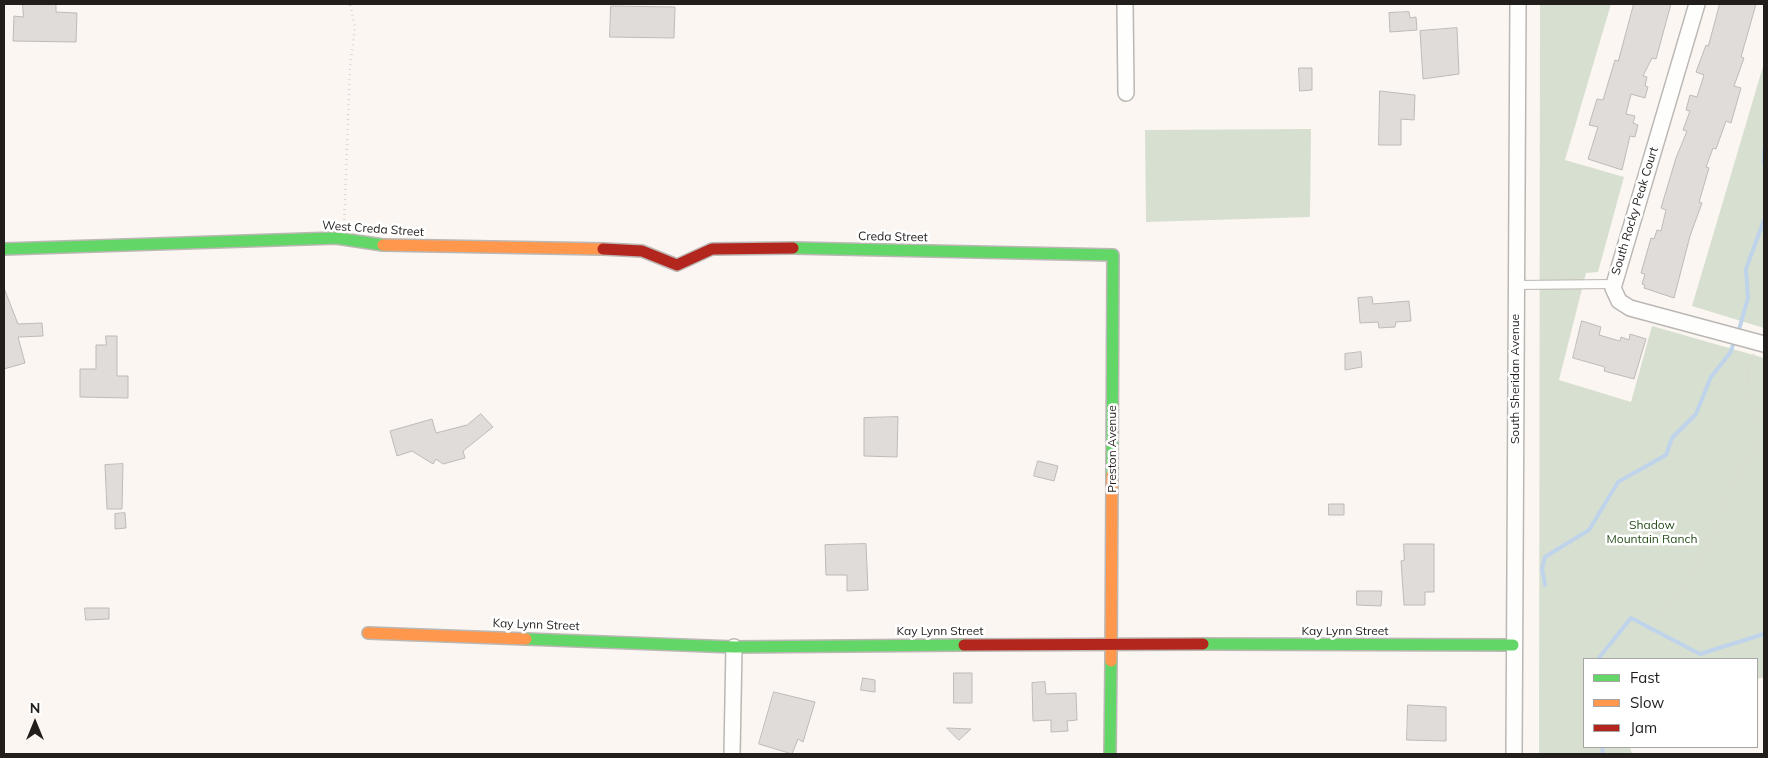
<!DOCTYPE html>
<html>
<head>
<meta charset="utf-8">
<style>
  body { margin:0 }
  #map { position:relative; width:1768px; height:758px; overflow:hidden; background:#fbf6f2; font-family:Mulish,sans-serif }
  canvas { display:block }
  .frame { position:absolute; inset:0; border:5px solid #221e1c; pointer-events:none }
  .legend { position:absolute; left:1583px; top:658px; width:175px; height:90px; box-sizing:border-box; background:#fff; border:1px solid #a7a5a4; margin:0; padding:6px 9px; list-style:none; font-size:15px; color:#221e1c }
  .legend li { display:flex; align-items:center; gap:10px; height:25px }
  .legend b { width:25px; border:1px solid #a7a5a4 }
  .north { position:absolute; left:10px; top:698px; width:50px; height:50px; -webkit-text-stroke:4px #fff; paint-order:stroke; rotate:0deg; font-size:14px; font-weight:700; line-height:20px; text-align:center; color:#221e1c }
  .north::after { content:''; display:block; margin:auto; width:18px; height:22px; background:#221e1c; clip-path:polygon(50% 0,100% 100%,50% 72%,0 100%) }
</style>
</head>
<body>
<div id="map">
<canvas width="1768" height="758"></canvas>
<div class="frame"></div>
<ul class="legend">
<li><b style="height:6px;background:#63d668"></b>Fast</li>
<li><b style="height:6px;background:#ff974d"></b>Slow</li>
<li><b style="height:6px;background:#b3261e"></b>Jam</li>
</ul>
<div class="north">N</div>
</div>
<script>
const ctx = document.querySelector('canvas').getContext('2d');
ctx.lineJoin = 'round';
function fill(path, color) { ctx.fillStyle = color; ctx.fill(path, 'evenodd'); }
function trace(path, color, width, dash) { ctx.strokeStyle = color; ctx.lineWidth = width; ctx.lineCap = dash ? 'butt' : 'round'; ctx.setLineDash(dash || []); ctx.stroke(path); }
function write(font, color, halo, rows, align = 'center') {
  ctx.font = font + ' Mulish,sans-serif'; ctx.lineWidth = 5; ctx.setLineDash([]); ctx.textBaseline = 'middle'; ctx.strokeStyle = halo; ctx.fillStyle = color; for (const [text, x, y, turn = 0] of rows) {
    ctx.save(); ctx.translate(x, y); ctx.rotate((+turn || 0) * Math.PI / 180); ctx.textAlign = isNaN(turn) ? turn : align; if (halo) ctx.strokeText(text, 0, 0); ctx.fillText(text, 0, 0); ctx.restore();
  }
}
fill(new Path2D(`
  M1540 4H1611L1565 160 1624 177 1598 272 1586 273 1559 380 1631 402 1652 326 1764 358V677L1757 679V659H1584V747H1630L1632 754H1539Z
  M1764 63V328L1692 306Z
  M1311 129 1310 217 1146 222 1145 130Z`), '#d7dfd0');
trace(new Path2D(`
  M1764 151V164
  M1738 333 1748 298 1746 269 1764 220
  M1545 585 1542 569 1545 557 1589 530 1618 482 1666 455 1672 438 1696 414 1711 377 1730 353 1735 340
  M1598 659 1631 618 1700 654 1764 634
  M1602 747 1603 754`), '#bfd4eb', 4);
const building = new Path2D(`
  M23 4H56V12L77 13 76 42 13 41 14 16 23 17Z
  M1634 4H1671L1656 59 1652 58 1643 76 1647 77 1645 86 1648 87 1645 98 1631 94 1626 114 1635 116 1633 123 1638 125 1635 137 1630 136 1622 170 1588 159 1598 127 1589 125 1597 99 1603 100 1615 60 1618 61Z
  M1720 4H1756L1741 57 1744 58 1734 86 1741 88 1731 123 1726 121 1716 149 1713 148 1706 167 1709 168 1699 202 1702 203 1690 236 1674 298 1644 288 1645 285 1642 284 1645 274 1641 273 1651 238 1654 239 1657 230 1661 231 1666 210 1661 208 1676 158 1687 131 1683 130 1690 111 1686 110 1690 95 1697 97 1704 75 1696 72 1706 45 1708 46Z
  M611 6 675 7 674 38 610 37Z
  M1409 12 1410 18 1416 17 1417 30 1390 32 1389 13Z
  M1457 28 1459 74 1423 79 1420 31Z
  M1299 68H1312V90L1300 91Z
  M1380 91 1415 95 1414 120 1401 119V145H1379Z
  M4 288 18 324 42 323 43 336 18 337 25 363 4 369Z
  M1372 297 1373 304 1409 301 1411 321 1396 322 1395 327 1379 328 1378 322 1360 323 1358 298Z
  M1582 321 1601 327 1599 335 1620 341 1621 337 1629 340 1630 334 1646 339 1634 379 1604 371 1605 367 1573 358Z
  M106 336H117V376H128V398L80 397V369H96V345H106Z
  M1361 352 1362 367 1345 370V354Z
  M481 414 493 427 463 451 465 458 443 464 436 459 433 464 412 451 397 456 390 431 432 419 436 433 467 425Z
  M898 417 897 457 864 456V418Z
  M1038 461 1058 466 1054 481 1034 476Z
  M123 464 122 509H107L105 465Z
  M1329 504H1344V515H1329Z
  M125 513 126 528 115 529V514Z
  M866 544 868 590 847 591V575H826L825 545Z
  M1404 544H1434V592H1425V605H1404L1401 561 1404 560Z
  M1357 591H1382L1381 606 1357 605Z
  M85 608H109V619L86 620Z
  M954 673H972V703H954Z
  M863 678 875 680V692L861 690Z
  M1045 682 1046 694 1076 693 1077 720 1067 721 1068 731 1051 732V720L1033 721 1032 683Z
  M774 692 815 702 803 742 798 739 792 754 759 744Z
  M1408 705 1446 707V741L1407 740Z
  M947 728 971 729 959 740Z`);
fill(building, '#e0dcda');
trace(building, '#bebab8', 1);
const lane = new Path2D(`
  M1516 285 1614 284`);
const street = new Path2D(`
  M1125 4 1126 93
  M1697 4 1613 288 1619 301 1630 308 1764 344
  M732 754 734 647
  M1514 754 1518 4`);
const fast = new Path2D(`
  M793 248 1113 255 1112 475
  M4 249 336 238 383 245
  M526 639 734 647 964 645
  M1203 644 1513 645
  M1110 754 1111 661`);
const slow = new Path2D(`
  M383 245 603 249
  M368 633 526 639
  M1111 661 1112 475`);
const jam = new Path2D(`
  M603 249 642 251 677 265 712 249 793 248
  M964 645 1203 644`);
trace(lane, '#bbb7b4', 10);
trace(street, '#bbb7b4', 18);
trace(fast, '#bbb7b4', 14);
trace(slow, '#bbb7b4', 14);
trace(jam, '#bbb7b4', 14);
trace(new Path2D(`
  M344 225 350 67 355 27 350 4
  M1754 354C1739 380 1754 410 1764 436
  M1658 617 1683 586 1708 547 1737 477 1764 436`), '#d9d7d6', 2.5, [1, 4]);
trace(lane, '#fefefd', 8);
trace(street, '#fefefd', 15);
trace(fast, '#63d668', 11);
trace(slow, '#ff974d', 11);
trace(jam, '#b3261e', 11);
write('12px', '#221e1c', '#fff', [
  ["South Rocky Peak Court",1635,211,-73],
  ["West Creda Street",373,229,4],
  ["Creda Street",893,237,1],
  ["South Sheridan Avenue",1515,379,-90],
  ["Preston Avenue",1112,449,-90],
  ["Kay Lynn Street",536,625,2],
  ["Kay Lynn Street",940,631],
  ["Kay Lynn Street",1345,631]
]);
write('12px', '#274d1a', '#fff', [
  ["Shadow",1652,525],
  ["Mountain Ranch",1652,539]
]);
</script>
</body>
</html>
